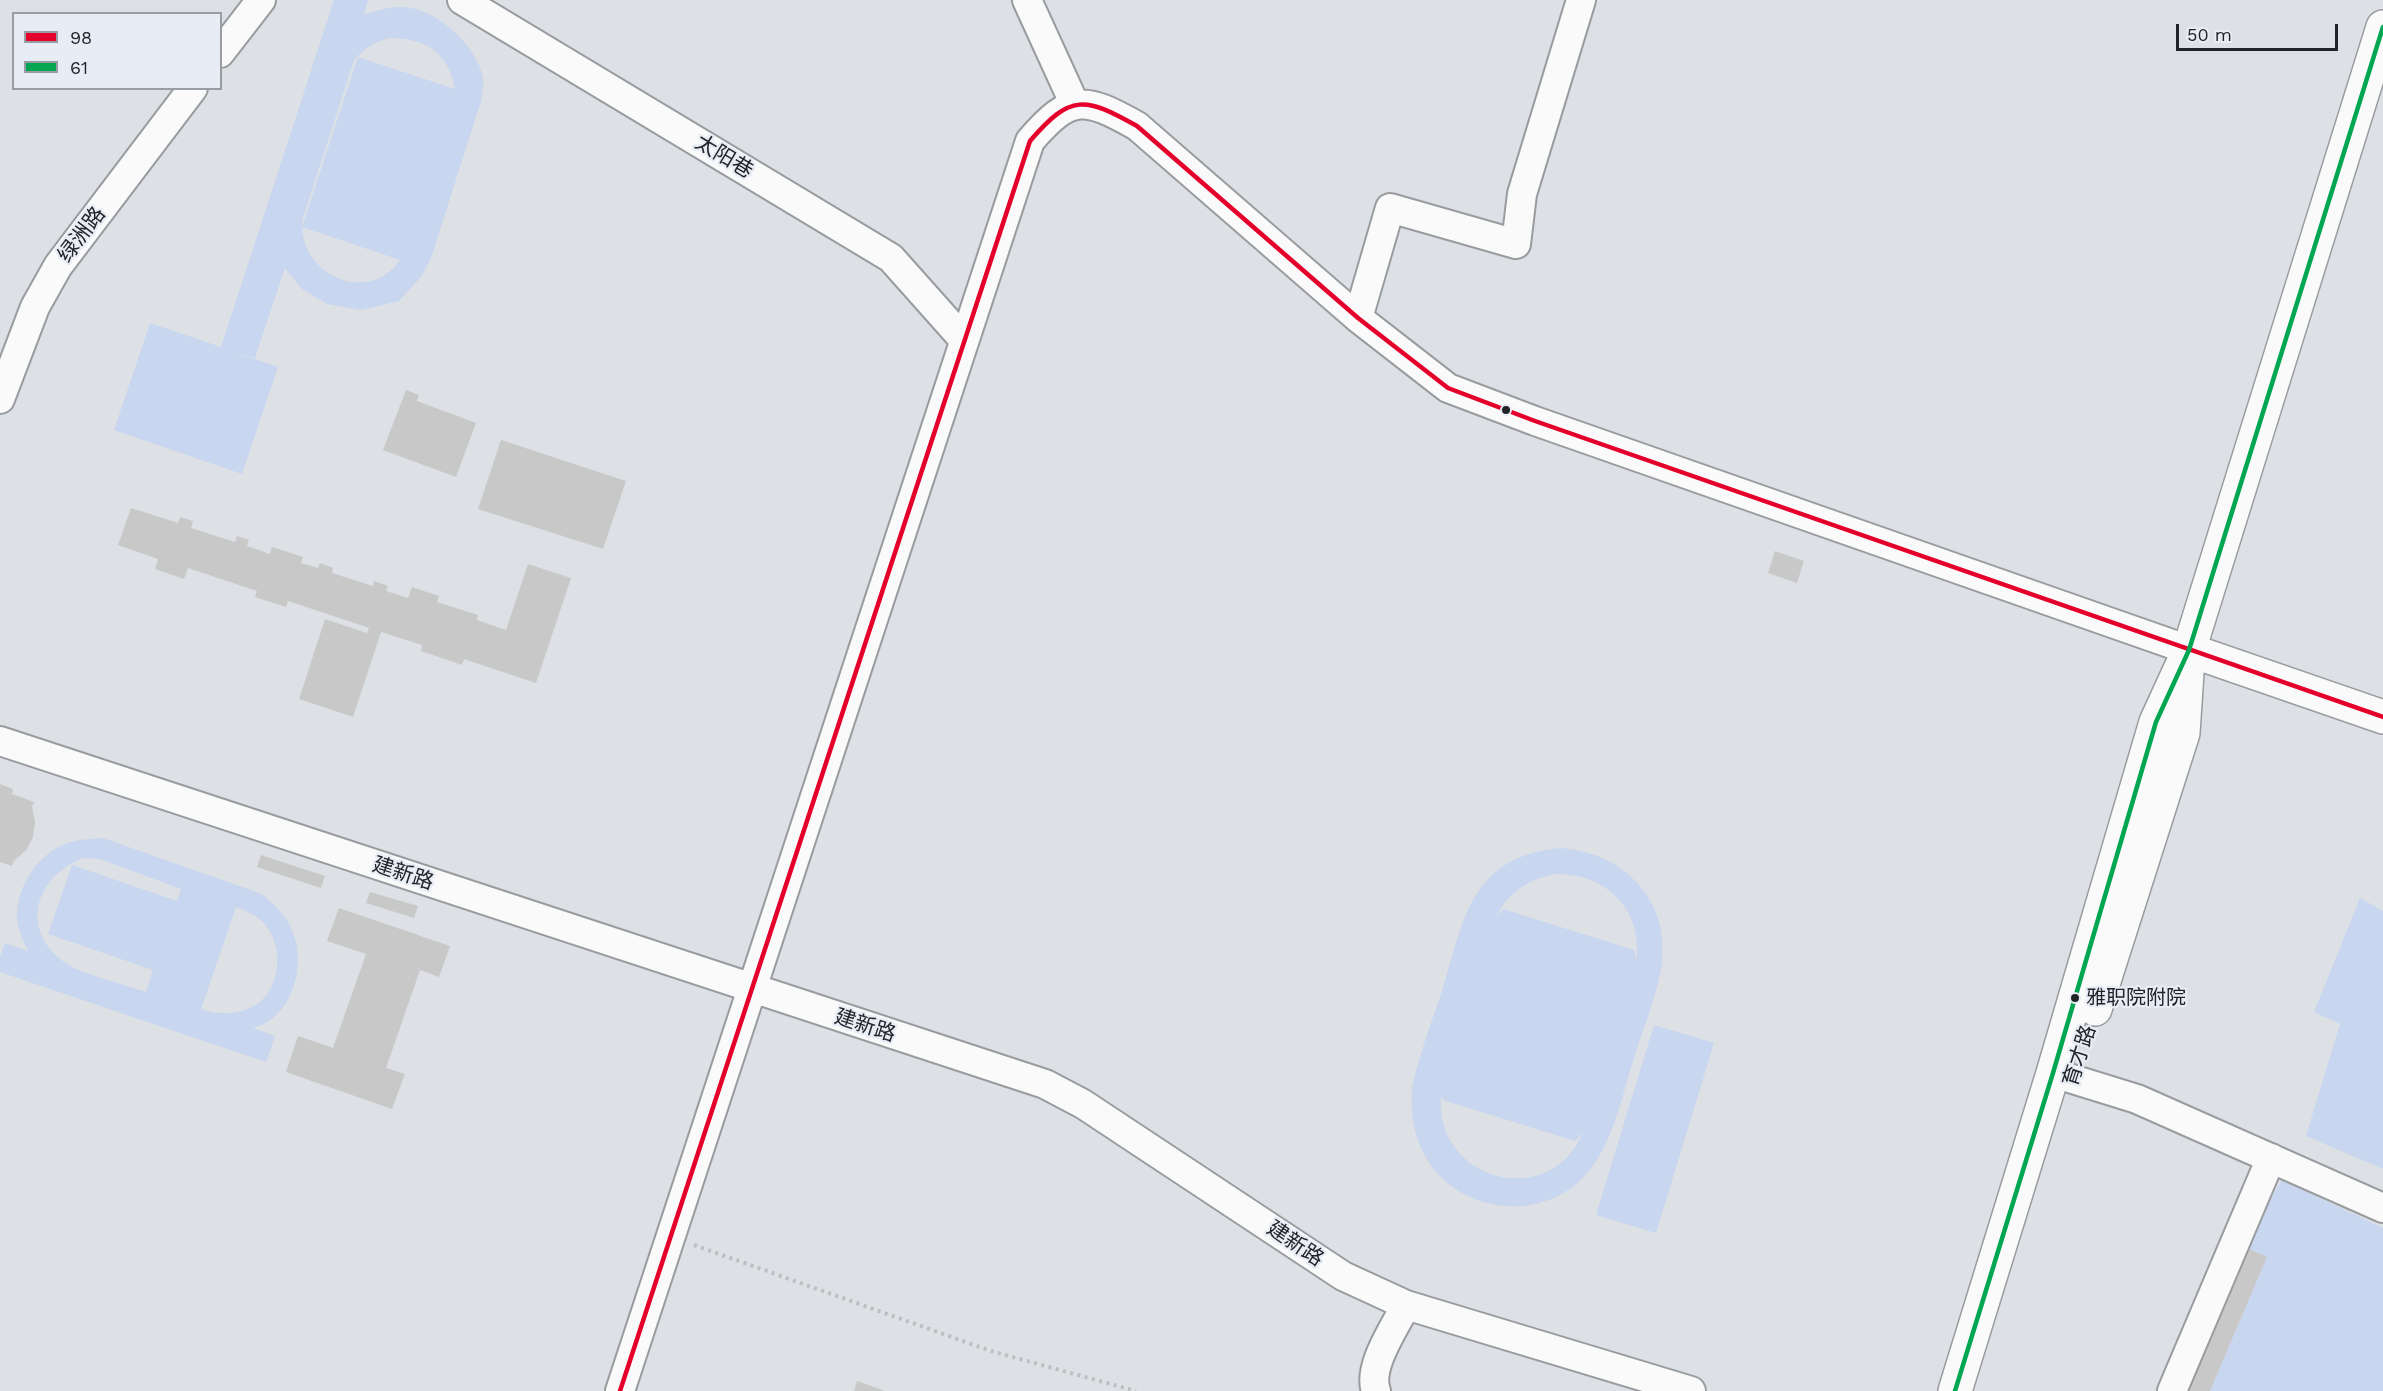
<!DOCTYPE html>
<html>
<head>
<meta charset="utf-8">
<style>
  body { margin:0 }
  #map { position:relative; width:2383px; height:1391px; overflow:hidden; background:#dde0e4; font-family:"Work Sans",sans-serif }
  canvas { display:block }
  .legend { position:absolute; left:12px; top:12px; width:210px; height:78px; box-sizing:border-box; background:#e7ecf5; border:2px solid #989ca3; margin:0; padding:8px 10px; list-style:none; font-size:18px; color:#222327 }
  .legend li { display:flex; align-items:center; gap:12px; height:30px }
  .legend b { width:30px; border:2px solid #989ca3 }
  .scale { position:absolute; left:2176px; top:24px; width:162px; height:27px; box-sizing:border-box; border:3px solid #222327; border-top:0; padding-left:8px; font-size:18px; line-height:21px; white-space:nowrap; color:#222327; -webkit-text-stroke:4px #e7ecf5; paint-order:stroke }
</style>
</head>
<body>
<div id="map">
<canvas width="2383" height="1391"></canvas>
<ul class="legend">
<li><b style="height:8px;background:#e4002b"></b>98</li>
<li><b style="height:8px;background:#00a651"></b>61</li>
</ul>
<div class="scale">50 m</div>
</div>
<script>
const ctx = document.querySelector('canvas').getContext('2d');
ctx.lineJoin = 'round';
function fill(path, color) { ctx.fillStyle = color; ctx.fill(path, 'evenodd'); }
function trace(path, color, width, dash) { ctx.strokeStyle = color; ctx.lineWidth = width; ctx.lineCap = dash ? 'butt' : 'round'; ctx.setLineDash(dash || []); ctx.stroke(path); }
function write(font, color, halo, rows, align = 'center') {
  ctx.font = font + ' "Work Sans","Noto Sans SC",sans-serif'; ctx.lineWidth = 4.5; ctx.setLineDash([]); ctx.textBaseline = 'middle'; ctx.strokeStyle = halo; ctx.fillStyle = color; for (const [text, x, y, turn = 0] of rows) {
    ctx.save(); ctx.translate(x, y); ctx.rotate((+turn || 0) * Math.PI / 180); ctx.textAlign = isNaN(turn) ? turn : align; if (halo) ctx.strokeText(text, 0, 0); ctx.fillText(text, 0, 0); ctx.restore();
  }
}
fill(new Path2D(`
  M334 0H368L364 15C379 10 394 5 410 8 440 12 478 48 483 78 484 85 482 94 481 101L431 258 421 277 399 301 361 310 327 304 302 289 285 268 255 358 231 351 278 367 242 474 114 430 150 323 221 347ZM390 38C425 38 449 53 455 89L358 57 302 227 400 260C369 306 299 276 302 221L354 60C365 48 374 42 390 38Z
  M103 838 262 894C273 904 284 913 290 926 306 956 297 1004 267 1022 263 1025 257 1026 253 1028L275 1036 266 1062 0 972V957L5 943 28 951C24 941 18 931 17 920 15 886 41 848 75 841 84 839 94 839 103 838ZM83 858 100 859 181 889 177 901 72 865 48 934 153 970 146 992C129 986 76 972 64 962 19 929 35 877 83 858ZM236 907C243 910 251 913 257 917 282 934 284 979 262 1000 246 1015 220 1016 201 1009Z
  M1560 848C1621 852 1669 897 1662 962 1659 990 1643 1029 1634 1058 1614 1122 1604 1196 1523 1206 1499 1208 1474 1202 1454 1188 1421 1164 1409 1128 1412 1088 1419 1056 1431 1023 1442 991 1464 919 1470 857 1560 848ZM1555 874C1606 873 1644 910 1636 962L1634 950 1503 909 1496 917C1508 892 1529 879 1555 874ZM1441 1096 1443 1100 1575 1141 1583 1132C1551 1212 1434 1181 1441 1096Z
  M2360 898 2383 911V1169L2306 1136 2340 1024 2314 1012Z
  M1654 1025 1714 1043 1656 1233 1596 1215Z
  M2282 1180 2383 1228V1391H2210L2267 1257 2242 1246Z`), '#c8d6f0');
fill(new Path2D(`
  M406 390 419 395 417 401 476 423 456 477 383 450Z
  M501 440 626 481 603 549 478 509Z
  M131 508 178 523 180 517 193 521 191 528 235 542 237 536 249 540 247 546 270 554 272 547 303 557 301 563 318 568 320 563 333 568 332 573 373 586 374 581 388 586 386 591 408 598 412 587 439 596 437 602 478 615 477 620 506 630 528 564 571 578 536 683 464 659 462 665 421 651 422 645 381 632 353 717 299 699 325 619 367 633 369 628 288 601 286 607 255 597 257 591 188 568 184 579 155 569 158 559 118 545Z
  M1775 551 1804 561 1797 583 1768 573Z
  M0 784 13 789 12 794 34 802 32 807 35 822 33 837 27 849 14 861 12 866 0 862Z
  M261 855 325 876 321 888 257 867Z
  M370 892 418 906 414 918 366 903Z
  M339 908 450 946 439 977 420 970 386 1068 405 1074 392 1109 286 1072 298 1036 333 1048 366 954 327 941Z
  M2242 1246 2267 1257 2210 1391H2180Z
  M857 1381 885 1391H854Z`), '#c8c8c8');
const minor = new Path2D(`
  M462 0 891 258 964 340
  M1027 0 1075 105
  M220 53 261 0
  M1358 318 1390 208 1516 244 1522 194 1581 0
  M0 399 35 307 58 266 193 88
  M0 741 1045 1084 1083 1104 1343 1276 1406 1305 1691 1391
  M2053 1073 2137 1099 2383 1208
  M620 1391 1030 141C1071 93 1085 97 1137 126L1358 318 1448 388 1535 421 2189 650
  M1376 1391C1367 1367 1395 1327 1406 1305
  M2172 1391 2271 1158`);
const major = new Path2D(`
  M2189 650 2383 717
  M2095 1009 2183 733 2187 673
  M1955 1391 2053 1073 2156 722 2189 650 2383 27`);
trace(minor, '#999c9f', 32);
trace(major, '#999c9f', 36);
trace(new Path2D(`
  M694 1245 991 1351 1136 1391`), '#bdbec0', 4, [3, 4.5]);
trace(minor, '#fafafb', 28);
trace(major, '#fafafb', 33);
trace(new Path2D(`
  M620 1391 1030 141C1071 93 1085 97 1137 126L1358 318 1448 388 1535 421 2383 717`), '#e4002b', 4.5);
trace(new Path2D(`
  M1955 1391 2053 1073 2156 722 2189 650 2383 27`), '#00a651', 4.5);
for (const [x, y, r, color] of [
  [1506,410,5,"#222327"],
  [2075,998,5,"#222327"]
]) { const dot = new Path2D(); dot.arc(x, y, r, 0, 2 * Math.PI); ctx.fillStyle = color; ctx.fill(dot); trace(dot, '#e7ecf5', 2); }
write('20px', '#222327', '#e7ecf5', [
  ["雅职院附院",2086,998]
], 'left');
write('21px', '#222327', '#e7ecf5', [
  ["太阳巷",724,157,31],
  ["绿洲路",82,235,-53],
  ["建新路",403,874,18],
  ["建新路",865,1026,18],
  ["育才路",2080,1056,-72],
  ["建新路",1295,1244,34]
]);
</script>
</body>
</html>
